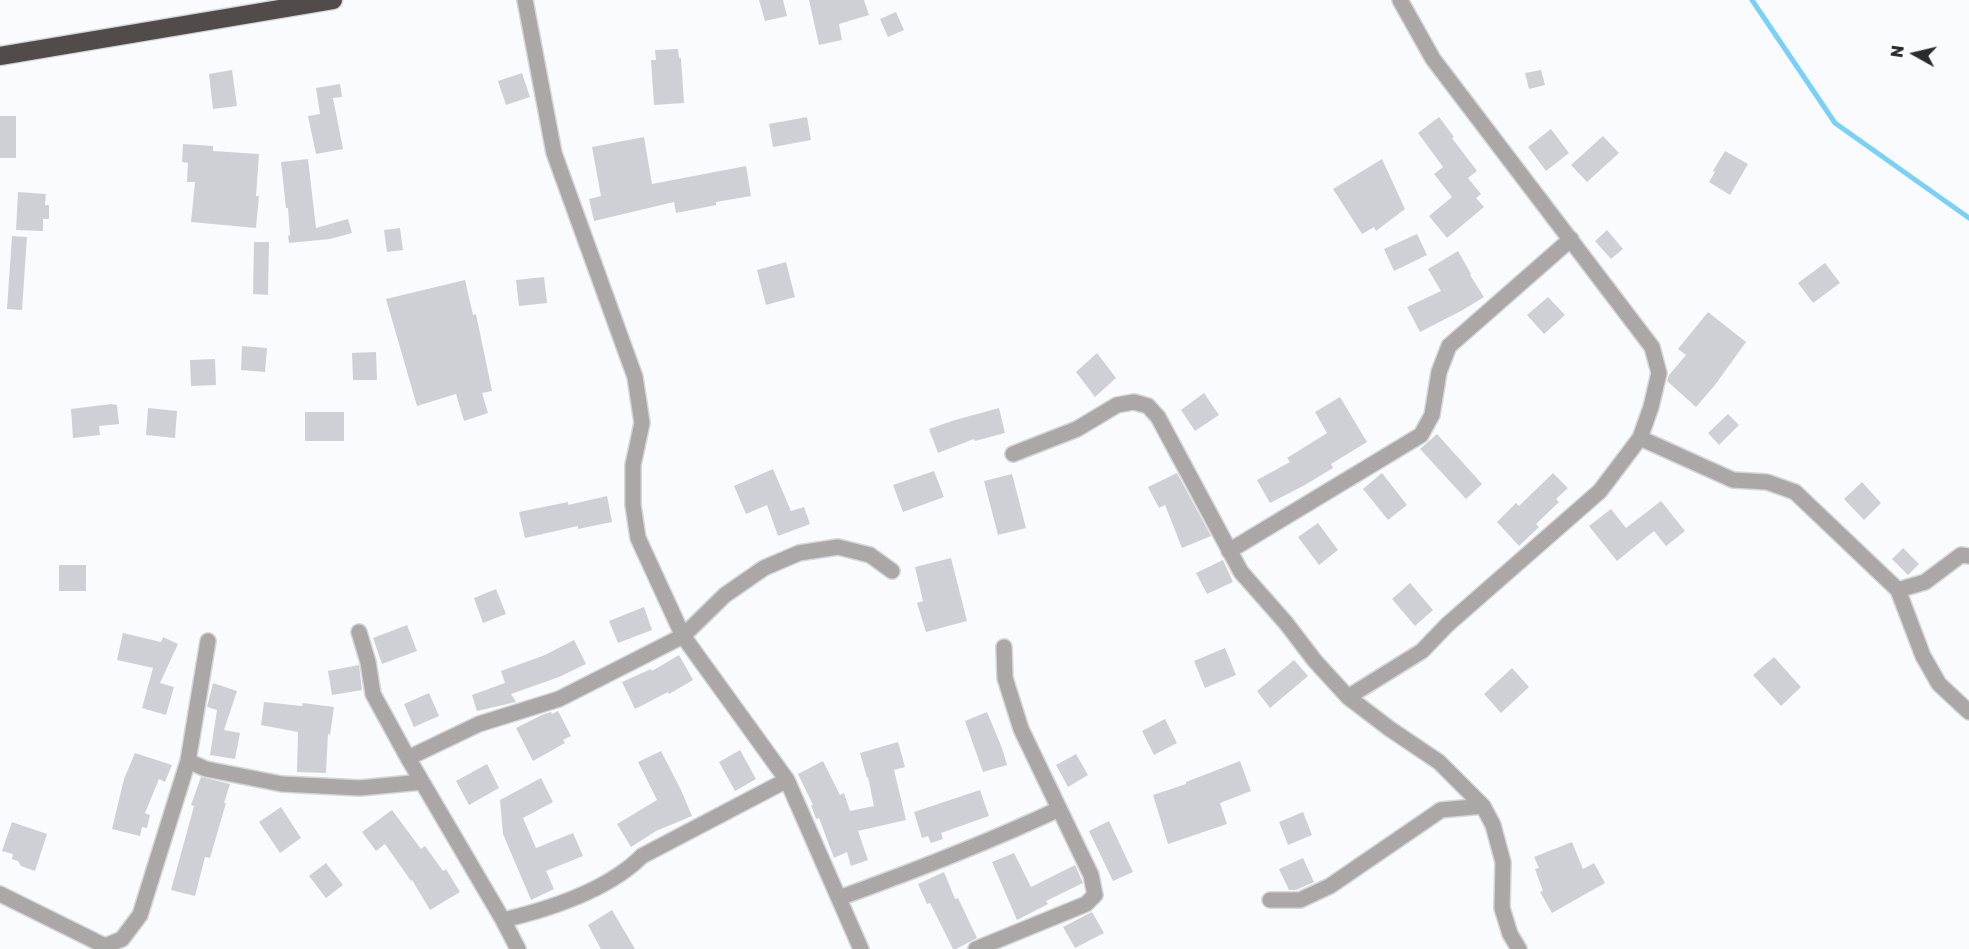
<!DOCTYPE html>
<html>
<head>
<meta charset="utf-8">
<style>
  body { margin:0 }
  #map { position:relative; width:1969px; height:949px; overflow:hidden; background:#fafbfe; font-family:"Golos Text",sans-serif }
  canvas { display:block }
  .north { position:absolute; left:1885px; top:24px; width:60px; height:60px; -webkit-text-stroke:4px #fff; paint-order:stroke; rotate:278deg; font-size:16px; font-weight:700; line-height:24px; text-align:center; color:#2a2b2d }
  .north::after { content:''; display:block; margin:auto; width:21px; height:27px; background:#2a2b2d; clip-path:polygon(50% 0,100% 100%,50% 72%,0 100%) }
</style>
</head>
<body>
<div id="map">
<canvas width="1969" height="949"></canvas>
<div class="north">N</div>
</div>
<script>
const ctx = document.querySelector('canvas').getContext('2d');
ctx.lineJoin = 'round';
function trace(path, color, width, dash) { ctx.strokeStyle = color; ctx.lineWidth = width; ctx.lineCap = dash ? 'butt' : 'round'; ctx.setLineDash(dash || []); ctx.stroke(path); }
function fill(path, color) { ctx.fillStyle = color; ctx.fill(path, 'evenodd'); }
trace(new Path2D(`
  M1752 0 1835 123 1969 218`), '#7ad1f7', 5);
fill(new Path2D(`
  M759 0H783L787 16 765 21Z
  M809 0H864L869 15 839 24 842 40 819 45Z
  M896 12 904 30 888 37 880 19Z
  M678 49 679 58H681L684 103 654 105 651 60H656L655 50Z
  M232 70 237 106 213 109 209 74Z
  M1541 70 1545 85 1529 89 1525 73Z
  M522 73 530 97 506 105 498 81Z
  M340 84 342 97 333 98 343 149 316 154 308 116 320 114 316 88Z
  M0 116H16V158H0Z
  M807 117 811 140 773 147 769 124Z
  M1439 117 1454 137 1452 138 1477 171 1468 178 1481 194 1476 198 1484 207 1447 238 1429 216 1452 197 1434 174 1443 167 1418 133Z
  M1551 129 1569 153 1546 171 1528 147Z
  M1603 136 1619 153 1587 182 1571 165Z
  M644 137 652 184 746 166 751 196 716 202V205L676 213 674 202 594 221 589 199 601 196 592 147Z
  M183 144 213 146V151L259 154 256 196H259L256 228 191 222 195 182H187L188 163 182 162Z
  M1725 151 1748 164 1730 195 1709 182 1715 172 1713 171Z
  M308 159 316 228 348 219 352 233 330 239 289 243 288 236 290 235 288 208H286L281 162Z
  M1382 159 1405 209 1376 231 1374 227 1362 234 1333 189Z
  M18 192 46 194 45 205H49V219H43V231L16 230Z
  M400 228 403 250 387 252 384 230Z
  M1607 230 1623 249 1611 259 1595 241Z
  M1417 234 1427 255 1394 271 1384 249Z
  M12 236 27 237 22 310 7 309Z
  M254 242H269L268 295 253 294Z
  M1458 251 1471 274 1470 275 1484 297 1461 311 1420 332 1407 307 1441 291 1428 269Z
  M786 262 795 297 766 305 757 270Z
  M1825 263 1840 283 1813 303 1798 283Z
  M544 277 547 303 519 306 516 280Z
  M465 280 473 315 476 314 492 391 482 393 488 413 464 421 456 394 417 406 386 299Z
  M1548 297 1565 315 1544 334 1527 315Z
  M1708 312 1746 342 1715 385 1696 407 1667 381 1669 375 1686 355 1678 349Z
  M242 346 267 348 265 372 241 370Z
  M376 352 377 380H353L352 353Z
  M1097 353 1116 378 1095 397 1076 372Z
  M215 359 216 385 191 386 190 360Z
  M1204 393 1219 415 1195 431 1181 410Z
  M1340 397 1367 442 1331 464 1333 468 1305 485 1270 503 1257 480 1290 462 1287 458 1327 433 1315 412Z
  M111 404 117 405 119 424 99 426 100 435 73 438 71 409Z
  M148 408 177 411 175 438 146 435Z
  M999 408 1005 433 975 441 974 439 938 453 929 429 955 420Z
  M305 412H344V441H305Z
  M1728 414 1739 425 1719 445 1708 433Z
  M1437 434 1482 484 1466 499 1420 449Z
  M773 469 791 511 804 507 810 524 778 536 767 505 746 514 734 486Z
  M934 471 944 497 903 512 893 485Z
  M1177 473 1211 536 1182 548 1165 505 1159 508 1148 487Z
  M1382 473 1407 505 1388 520 1363 489Z
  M1553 473 1568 488 1556 499 1559 502 1536 524 1539 527 1519 546 1497 522 1516 503 1519 506Z
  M1012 474 1026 528 998 535 984 481Z
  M1862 482 1881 503 1864 520 1844 499Z
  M607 496 612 522 578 529V526L525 538 519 512 568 502V505Z
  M1661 501 1685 531 1666 546 1654 531 1617 561 1589 526 1611 509 1626 528Z
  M1318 523 1338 550 1319 565 1298 537Z
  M1903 548 1919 564 1908 575 1892 559Z
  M951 558 967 621 926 632 917 603 923 601 915 567Z
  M1223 560 1233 582 1207 594 1196 573Z
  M59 565H86V591H59Z
  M1410 583 1433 610 1415 626 1392 599Z
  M496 589 506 614 483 623 474 598Z
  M644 607 652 630 618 643 609 621Z
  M407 625 417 651 382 664 373 638Z
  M123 633 161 642 163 637 178 644 160 683 174 687 166 715 142 708 153 668 117 660Z
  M574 640 586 664 559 677 511 694 516 702 477 711 472 695 505 683 501 671 545 655Z
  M1225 648 1236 675 1205 688 1194 661Z
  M679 655 693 680 669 694 668 692 635 709 622 682 651 669 652 671Z
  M1774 657 1801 687 1781 706 1753 675Z
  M1294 660 1308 676 1270 708 1257 691Z
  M359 665 362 690 332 695 328 671Z
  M1512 668 1529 687 1501 713 1484 694Z
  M213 683 237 691 224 730 240 733 235 759 210 755 217 710 207 707Z
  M429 693 439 716 414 727 404 704Z
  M264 702 302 706 303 703 334 707 330 735 328 734 326 773 297 772 298 732 261 725Z
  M558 711 571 736 563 740 565 743 533 761 516 728 542 715 551 712 552 714Z
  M987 712 1002 748 1007 765 983 772 965 721Z
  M1165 719 1177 743 1154 755 1142 731Z
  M898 742 905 767 894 770 906 820 858 831 868 860 851 866 847 852 834 858 819 818 816 819 811 805H813L798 774 823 761 840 795 844 793 850 811 874 806 868 777 867 778 860 753Z
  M740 750 756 779 735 791 719 762Z
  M661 751 681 790 692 816 656 831 631 847 617 824 657 800 638 762Z
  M135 753 172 765 165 782 159 779 145 813 150 815 147 828 142 827 140 836 112 829 124 779Z
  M1076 754 1088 775 1068 787 1056 765Z
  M1240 761 1251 791 1220 803 1227 824 1168 844 1153 795 1186 784V782Z
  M487 764 499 788 469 805 456 781Z
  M201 777 230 784 224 803H226L210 858 205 857 195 896 171 890 194 806 191 805Z
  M541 778 553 802 523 818 536 848 573 833 583 856 546 871 554 889 531 900 503 834 500 800Z
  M980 790 989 816 941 833 943 839 931 843 928 836 922 838 914 812Z
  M281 807 301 838 280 853 259 822Z
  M392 810 421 849 425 846 443 871 446 869 460 892 430 910 412 880 411 881 385 844 376 851 362 832Z
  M1303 812 1312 835 1288 845 1279 822Z
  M1109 821 1133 872 1113 881 1089 831Z
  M12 822 47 834 35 871 21 866 18 861 12 859 13 854 2 851Z
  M1572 842 1583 869 1594 863 1605 883 1552 913 1540 892 1543 891 1535 869 1539 868 1534 857Z
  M1014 853 1031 887 1075 865 1083 883 1046 901 1048 904 1017 920 992 862Z
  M1303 858 1314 882 1296 890H1289L1279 869Z
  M326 863 343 885 326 898 309 876Z
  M944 872 955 899 958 898 977 938 956 949H953L930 903 927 904 918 884Z
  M612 910 635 949H601L588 925Z
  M1092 912 1104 933 1075 948 1063 927Z`), '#cfd0d5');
const minor = new Path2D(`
  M525 0 554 153 635 377 642 423 633 465V505L638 538 683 636 787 780 861 949
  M1640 438 1733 480 1767 482 1795 492 1898 590 1923 656 1939 684 1969 712
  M1013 454 1077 429 1117 405 1134 402 1148 406 1158 417 1241 572 1286 623 1315 661 1348 697 1390 729 1439 762 1483 806 1493 825 1503 862 1502 908 1510 934 1519 949
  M1229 551 1421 435 1432 415 1439 372 1449 346 1571 239
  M1898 590 1925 582 1961 555 1969 556
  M359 632 368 662 373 694 408 758 503 920 518 949
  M1348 697 1422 651 1447 625 1600 491 1640 438 1651 407 1659 373 1652 347 1433 59 1400 0
  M408 758 479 724 559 699 683 636 725 595 764 568 799 553 838 547 870 555 892 571
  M188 761 206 769 282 784 360 788 422 782
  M0 894 105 946 122 939 140 915 188 761 208 641
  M839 898C914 871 987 843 1059 809
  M1270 900H1300L1330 886 1441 810 1483 806
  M503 920C550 909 608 890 642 856L787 780
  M976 949 1086 904 1095 895 1091 875 1021 729 1005 678 1004 647`);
const highway = new Path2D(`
  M0 56 333 0`);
trace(minor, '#d5d6d8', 18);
trace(highway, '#d5d6d8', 21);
trace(minor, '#aaa7a6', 15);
trace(highway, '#514b49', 18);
</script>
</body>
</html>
